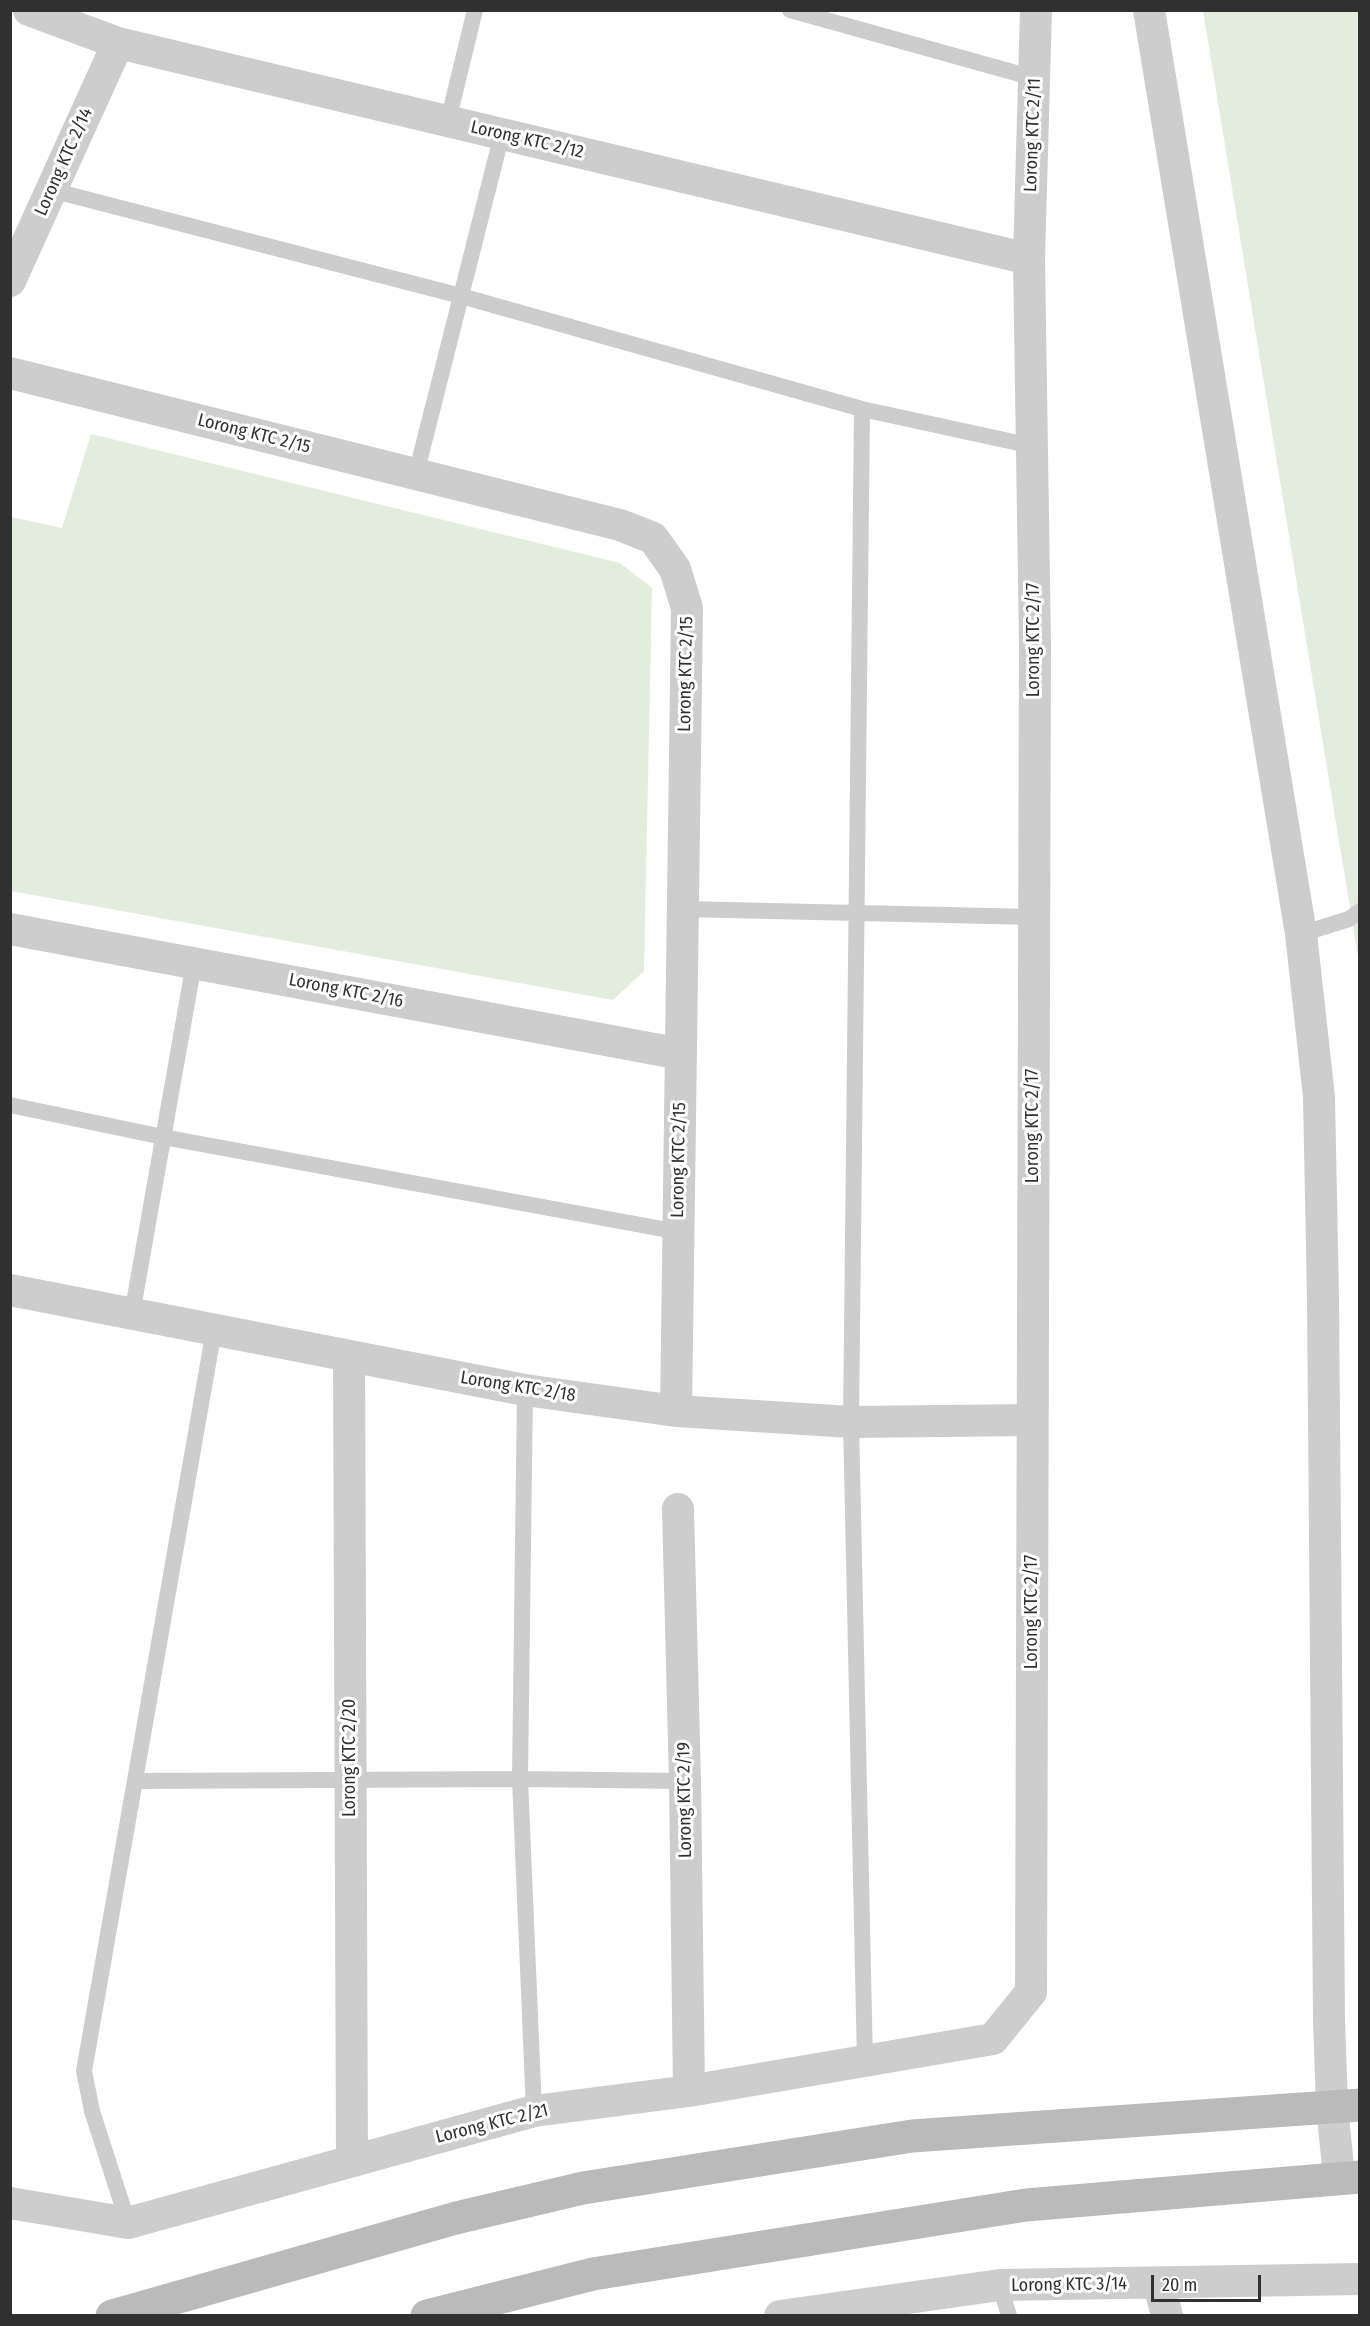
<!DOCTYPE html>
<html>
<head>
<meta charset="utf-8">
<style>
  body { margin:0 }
  #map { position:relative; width:1370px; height:2326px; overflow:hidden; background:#fff; font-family:"Fira Sans Condensed",sans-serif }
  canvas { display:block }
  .frame { position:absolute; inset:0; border:12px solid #303030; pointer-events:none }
  .scale { position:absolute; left:1151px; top:2275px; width:110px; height:27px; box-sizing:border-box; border:3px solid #303030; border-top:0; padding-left:8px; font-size:18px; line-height:21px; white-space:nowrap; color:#303030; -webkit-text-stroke:4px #fff; paint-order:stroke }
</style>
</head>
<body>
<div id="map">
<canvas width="1370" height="2326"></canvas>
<div class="frame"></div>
<div class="scale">20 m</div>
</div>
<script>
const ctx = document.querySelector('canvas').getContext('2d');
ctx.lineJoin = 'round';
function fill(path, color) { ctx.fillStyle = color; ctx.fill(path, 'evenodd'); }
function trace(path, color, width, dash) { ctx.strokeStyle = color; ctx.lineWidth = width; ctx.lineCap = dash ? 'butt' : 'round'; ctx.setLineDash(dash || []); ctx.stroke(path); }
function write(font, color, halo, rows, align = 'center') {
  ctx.font = font + ' "Fira Sans Condensed",sans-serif'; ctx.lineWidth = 6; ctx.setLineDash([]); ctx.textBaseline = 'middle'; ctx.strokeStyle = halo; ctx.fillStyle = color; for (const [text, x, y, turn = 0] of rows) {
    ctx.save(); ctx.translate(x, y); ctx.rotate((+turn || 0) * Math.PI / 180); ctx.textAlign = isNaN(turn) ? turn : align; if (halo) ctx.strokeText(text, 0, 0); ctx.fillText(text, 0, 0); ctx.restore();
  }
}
fill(new Path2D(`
  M1203 11H1359V963Z
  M91 434 620 563 652 588 644 971 613 1000 11 891V517L62 528Z`), '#e3eddd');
trace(new Path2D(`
  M790 10 1034 78
  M448 121 475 10
  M51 190 461 296 862 409 1032 446
  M862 409 851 1422 865 2062
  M416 474 502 134
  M683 909 1034 917
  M1301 934 1349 919 1360 911
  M10 1105 163 1137 679 1232
  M132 1314 194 963
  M525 1390 520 1779 534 2111
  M135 1781 520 1779 685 1781
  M128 2223 92 2111 84 2071 214 1330
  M1000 2285 1009 2316`), '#cdcdcd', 16);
trace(new Path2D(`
  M29 10 118 43 1029 259
  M1149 10 1301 934 1319 1097 1323 1298 1329 2020 1332 2106 1339 2177
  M10 281 118 43
  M10 373 620 525 653 538 675 569 687 608 676 1411
  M10 929 681 1054
  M10 1290 525 1390 676 1411 851 1422 1032 1420
  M349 1357 352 2160
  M678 1509 685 1781 689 2091
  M10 2203 128 2223 534 2111 689 2091 993 2039 1031 1992 1035 645 1029 259 1036 10
  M1159 2284 1167 2316
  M780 2316 1000 2285 1360 2279`), '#cdcdcd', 32);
trace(new Path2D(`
  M112 2316 456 2218 583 2188 912 2136 1360 2105
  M427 2316 593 2274 1026 2205 1360 2177`), '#bababa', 33);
write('18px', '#303030', '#fff', [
  ["Lorong KTC 2/11",1033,135,-88],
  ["Lorong KTC 2/12",527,140,13],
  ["Lorong KTC 2/14",64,162,-66],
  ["Lorong KTC 2/15",254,434,14],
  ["Lorong KTC 2/17",1034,640,-90],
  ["Lorong KTC 2/15",686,674,-89],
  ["Lorong KTC 2/16",346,991,11],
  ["Lorong KTC 2/17",1033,1126,-90],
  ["Lorong KTC 2/15",679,1160,-89],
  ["Lorong KTC 2/18",518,1387,9],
  ["Lorong KTC 2/17",1032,1612,-90],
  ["Lorong KTC 2/20",350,1758,-90],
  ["Lorong KTC 2/19",685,1800,-91],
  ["Lorong KTC 2/21",492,2124,-14],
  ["Lorong KTC 3/14",1069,2285,-1]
]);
</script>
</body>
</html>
